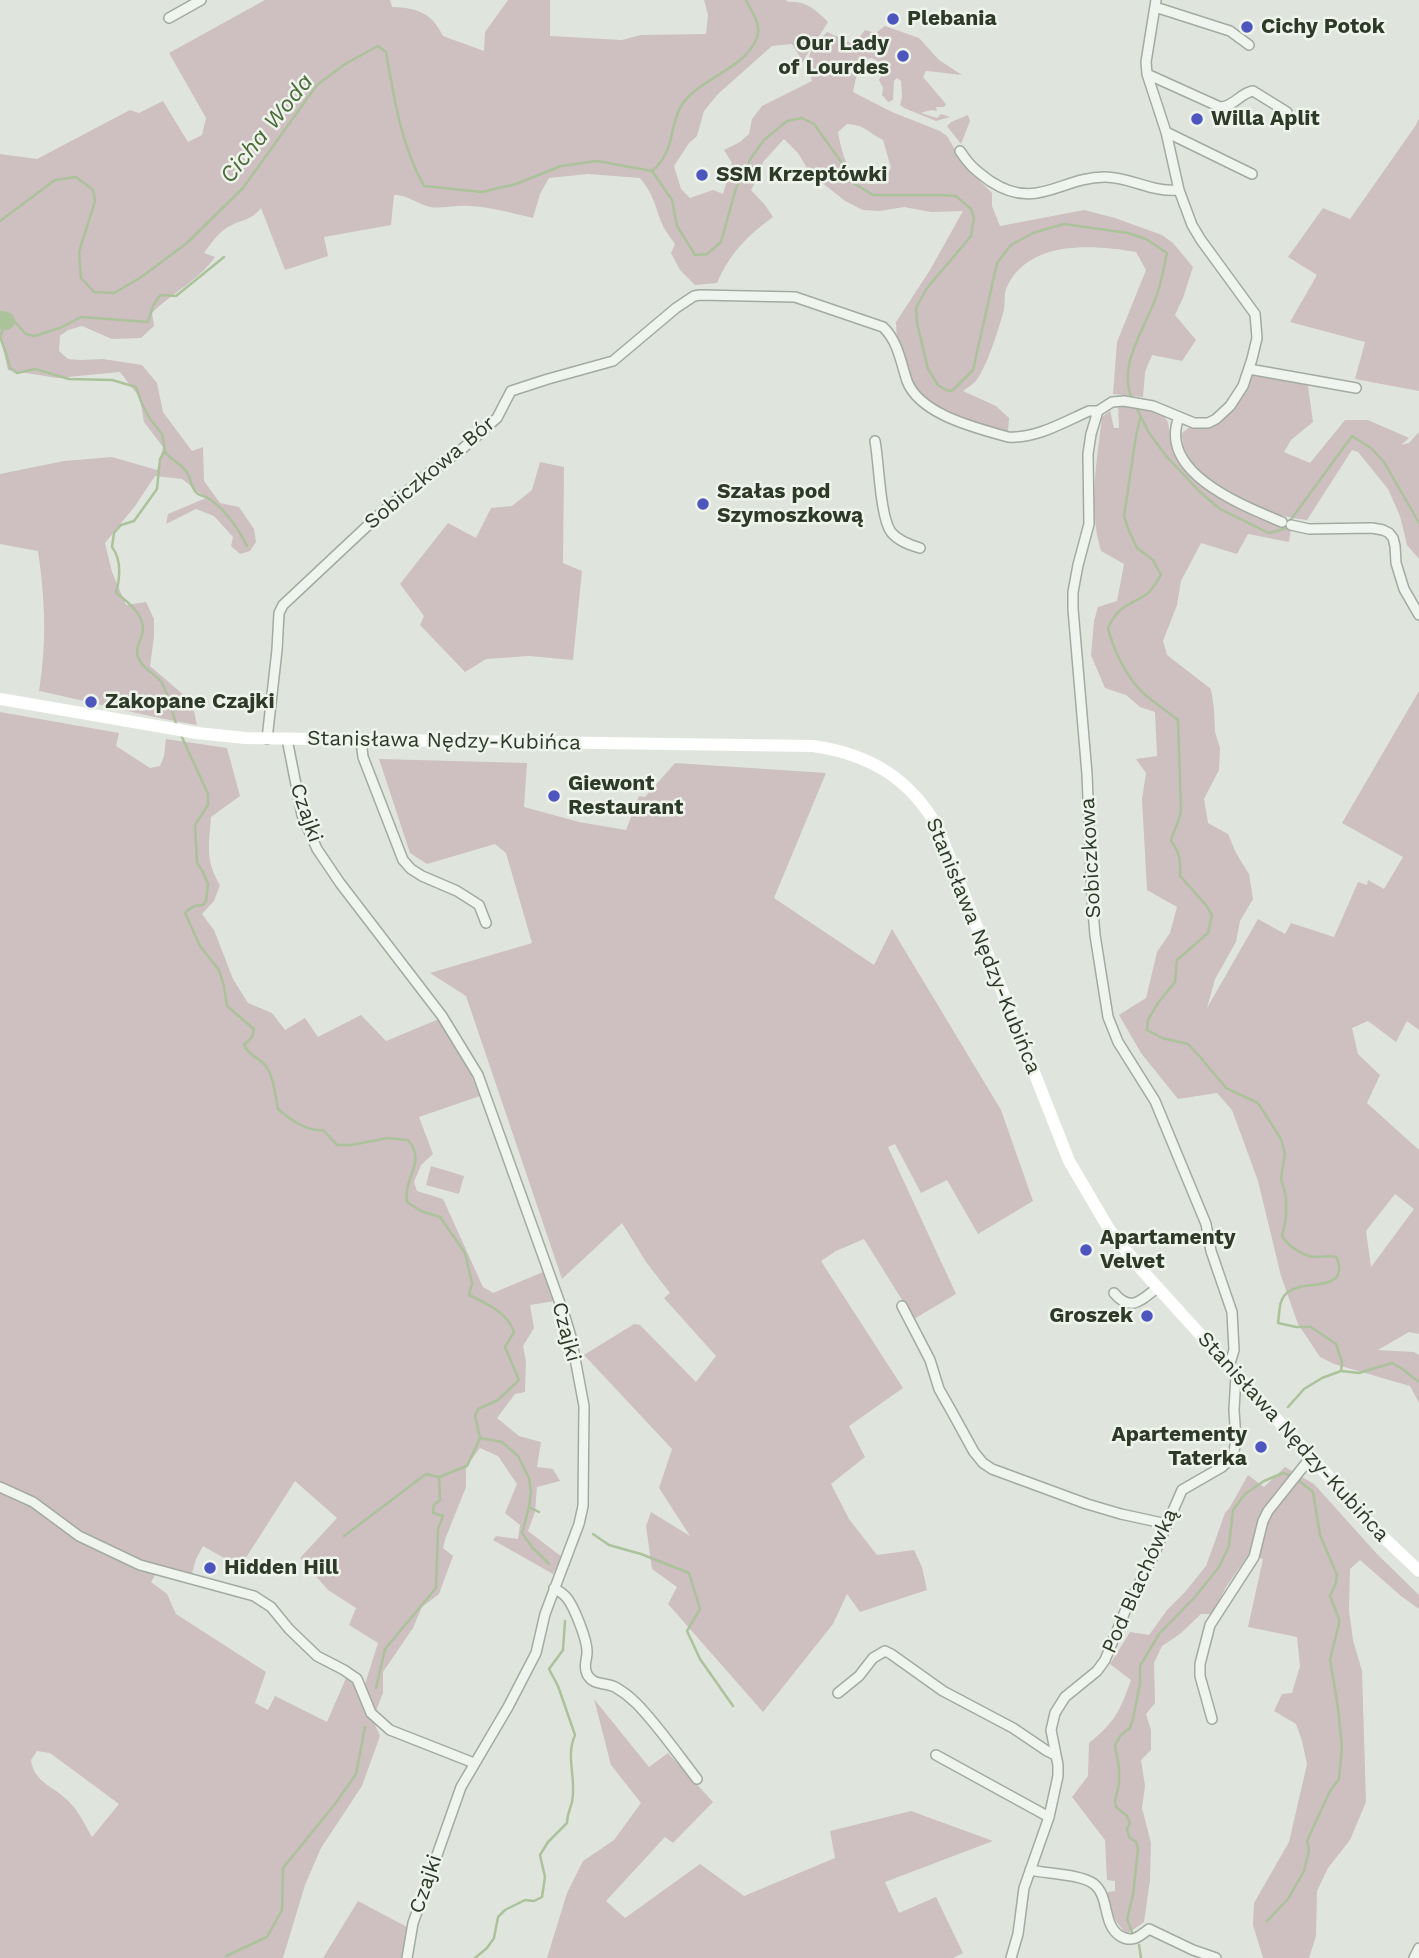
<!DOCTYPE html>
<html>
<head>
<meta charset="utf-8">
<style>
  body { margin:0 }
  canvas { display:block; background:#dfe5dd }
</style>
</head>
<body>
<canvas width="1419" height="1958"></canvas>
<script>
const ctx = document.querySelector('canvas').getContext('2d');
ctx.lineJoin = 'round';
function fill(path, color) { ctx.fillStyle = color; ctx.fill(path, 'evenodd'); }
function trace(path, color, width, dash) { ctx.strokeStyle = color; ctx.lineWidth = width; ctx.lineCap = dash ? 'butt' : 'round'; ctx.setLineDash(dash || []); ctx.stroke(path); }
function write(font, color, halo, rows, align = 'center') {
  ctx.font = font + ' "Work Sans",sans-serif'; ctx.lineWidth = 5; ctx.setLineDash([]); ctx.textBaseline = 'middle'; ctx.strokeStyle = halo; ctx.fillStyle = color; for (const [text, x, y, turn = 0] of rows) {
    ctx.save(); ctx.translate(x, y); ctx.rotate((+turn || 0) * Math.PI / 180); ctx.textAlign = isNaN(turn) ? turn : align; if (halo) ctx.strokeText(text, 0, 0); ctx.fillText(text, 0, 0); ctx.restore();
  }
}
fill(new Path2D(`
  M265 0H390L392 7C417 8 431 12 443 36L484 51 485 32 508 0H550V36L622 40 641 35 706 34 708 15 704 0H786L788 2C806 0 817 11 828 22 820 36 810 47 803 62L792 44 772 46 718 94 704 111 697 136 689 143 674 166 681 189 690 198 713 190 723 194 732 163 724 150 740 142 749 134 752 119 762 106 812 81 807 63 812 48 827 32 851 43 859 38 865 30 876 33 885 26 919 38 939 60 962 75 928 71H926L923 77 946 104 944 107H936L937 111 931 110 921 113 937 118 941 114 950 117 936 121 904 108 900 105 902 97 901 81 897 78 894 81 893 100 888 102 882 95 883 88 879 80 885 68 878 61 871 58 862 61 857 73 853 92 892 112 940 131 947 136 964 165 992 193V206L1000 226 1084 210 1115 218 1162 235 1173 243 1193 267 1183 298 1175 315 1196 340 1182 361 1152 355 1145 372 1143 397 1113 394 1117 342 1146 270 1136 252C1092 245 1028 239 1006 289 1004 295 1005 304 1004 310 999 328 987 367 976 381 972 385 967 388 963 391L996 406 1009 418 1008 432 955 416 924 403 910 387 897 341 896 322 930 270 963 211 931 212 904 207 880 211 863 210 845 201 810 173 798 153 784 139 763 162 758 177 751 190 765 205 773 217C746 237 731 252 717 283L695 285 680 270 671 253 675 244C670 237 663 228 660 219 654 201 652 193 640 178L588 174 549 178 540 194 533 218C512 213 491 207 469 206 456 205 442 209 430 207 418 204 406 194 394 195L391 225 324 237 328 256 285 270 261 208C250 221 246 218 232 225 220 230 212 242 204 253L215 257C199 280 172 293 152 313L154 326 141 338 112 339 82 326 68 330 60 336 59 351 68 359 81 360 103 359 142 365 157 383 163 412 192 451 203 447 204 481 220 503 239 507 254 529 256 542 250 551 240 554 231 546 233 537 214 516 196 509 166 524 168 514 206 498 182 479 155 476 135 506 105 543 112 572 126 605 146 602 154 619V637L150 666 192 702 197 725C144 716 92 702 39 691 47 642 45 599 38 551L0 544V474L64 461 112 457 157 470 163 447 144 422 140 398 120 372 57 378 8 370 0 336V154L37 159 130 110 139 113 163 101 188 142 202 135 206 118 169 53ZM847 124C866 125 867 132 883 140L891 168 884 180C880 182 877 184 873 184 849 185 841 150 838 132Z
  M968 115 970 121 961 144 947 126 951 122Z
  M1419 118V391L1355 379 1365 342 1290 322 1317 275 1288 257 1323 208 1350 219 1416 125Z
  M1252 375 1275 376 1308 386 1313 422 1291 440 1284 452 1310 463 1345 420H1368L1409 438 1401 445 1409 443 1419 432V559L1407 545 1400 516 1388 489 1358 452 1352 450 1307 520C1268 517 1180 481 1182 433L1190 427C1223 431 1242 403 1252 375Z
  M1118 404 1147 407 1162 414 1168 422 1171 441 1182 464 1271 521 1291 527 1289 542 1248 534 1237 554 1201 543 1181 581 1177 605 1163 641 1167 655 1211 689 1214 709 1215 732 1220 748 1219 770 1204 799 1208 823 1228 834 1236 853 1249 874 1253 899 1240 921 1236 942 1215 979 1207 1008 1258 919 1285 934 1291 923 1334 937 1358 882 1367 885 1368 880 1384 889 1403 857 1342 823 1419 691V1030L1407 1021 1396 1042 1368 1021 1352 1028 1358 1054 1380 1075 1367 1103 1419 1150V1334L1409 1332 1378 1350 1414 1352 1419 1355V1403L1410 1386 1334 1364 1320 1357 1298 1324 1281 1276 1258 1181 1232 1110 1217 1093 1178 1099 1141 1053 1119 1015 1146 998 1157 952 1170 933 1177 907 1147 890 1142 799 1146 773 1136 759 1157 756 1155 712 1140 707 1126 695 1105 688 1091 655 1094 621 1098 607 1117 601 1124 564 1101 551C1088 507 1097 461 1102 417L1110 411 1114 428H1119ZM1395 1194 1414 1209 1371 1267 1366 1231Z
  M540 462 564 467 563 563 582 571 573 660 529 656 486 659 465 672 420 625 424 616 400 584 448 523 476 538 491 508 512 506 532 490Z
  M0 712 119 733 116 746 150 768 160 766 164 756 166 739 227 748 240 796 211 817C209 846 205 860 220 885L214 901 202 914 214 930 233 979 248 1003 272 1013 285 1030 305 1018 318 1037 361 1015 386 1041 439 1019 465 1060 480 1096 419 1117 433 1154 421 1165 414 1182 417 1191 443 1199 483 1287 493 1293 543 1272 555 1301 530 1305 534 1328 523 1346 526 1361 525 1392 515 1394 497 1418 519 1436 541 1442 537 1467 553 1469 560 1481 537 1487 535 1512 528 1531 562 1557 553 1574 493 1540 496 1536 518 1539 520 1525 505 1513 517 1484 498 1456 480 1448 466 1467V1487L446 1537 443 1548 453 1556 439 1594 422 1607 413 1628 383 1672V1693L376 1711 365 1684 378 1643 349 1625 356 1608 328 1590 300 1558 337 1518 295 1481 240 1567 203 1546 196 1559 190 1581 159 1569 151 1582 167 1594 176 1614 266 1672 255 1703 268 1710 275 1696 327 1722 346 1678 359 1689 380 1736 362 1786 321 1848 305 1885 283 1958H0ZM37 1751 50 1753 119 1804 92 1837C86 1827 80 1813 71 1804 57 1787 34 1784 31 1760Z
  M379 759 527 763 524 807 579 822 626 830 639 796 645 797 675 763 826 773 774 898 874 965 892 929 1001 1110 1033 1201 978 1234 947 1180 921 1193 895 1144 888 1147 956 1294 914 1319 864 1239 836 1251 821 1261 903 1388 849 1426 865 1457 831 1484 849 1519 877 1555 914 1550 922 1567 927 1590 860 1612 847 1594 833 1624 763 1712 668 1604 677 1587 652 1569 646 1526 651 1512 690 1536 659 1488 672 1449 584 1355 634 1324 640 1325 696 1382 716 1356 664 1298 670 1293 646 1262 622 1223 562 1279 466 996 430 973 532 943 506 853 495 844 427 864 410 853Z
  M431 1166 464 1176 459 1194 426 1185Z
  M1285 1467 1314 1484 1377 1554 1419 1595V1609L1401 1596 1360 1560 1350 1569 1349 1611 1353 1640 1362 1671 1366 1802 1350 1840 1328 1868 1317 1891 1316 1936 1309 1958H1263L1253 1925 1254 1903 1289 1842 1307 1764 1302 1741 1296 1724 1274 1711 1282 1694 1292 1693 1300 1666 1297 1637 1248 1627 1263 1559 1249 1554 1226 1587 1212 1614H1201L1180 1634 1162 1646 1154 1663 1155 1703 1146 1714 1151 1730V1750L1141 1760 1145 1786 1142 1808 1151 1843 1150 1880 1144 1922 1127 1934C1115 1923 1108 1908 1108 1892L1115 1891V1881L1107 1880 1105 1840 1072 1797 1088 1776 1089 1743C1115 1722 1120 1711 1131 1680L1110 1664 1130 1632 1149 1635 1167 1610 1185 1592 1206 1566 1225 1513 1230 1507 1248 1475 1264 1487Z
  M594 1699 649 1767 668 1753 713 1802 673 1843 665 1837 606 1901 625 1918 700 1864 744 1896 835 1858 830 1831 911 1811 993 1841 885 1882 899 1913 936 1897 963 1953 953 1958H547L567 1893 583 1861 614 1840 641 1803 611 1765Z
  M358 1901 409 1928 402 1958H323Z`), '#cebfc1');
trace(new Path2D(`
  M652 171C676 152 669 122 683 103 703 77 742 70 756 40 763 27 752 12 746 0
  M0 221 55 180 76 177 93 190 95 201 79 252 81 278 94 292 114 293 140 278 187 243 243 188 317 85 345 64 378 46 386 52C394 98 401 145 424 186L482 192 516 184 561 166 597 161 652 171 672 200 677 226 695 255 707 254 721 242 736 188 751 158 764 140 787 121 802 118 814 124 844 166 850 181 873 195H941L956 196 971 209 974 218 971 236 927 288 916 308 917 323 928 369 938 385 946 390 952 391 973 370 997 263 1011 245 1033 233 1064 224 1128 233 1146 239 1167 253C1164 266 1162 279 1158 291 1148 326 1115 364 1133 401
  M1136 407 1149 433 1167 457 1200 492 1220 509 1269 533 1284 529 1352 436 1371 448 1384 462 1419 523
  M1140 419 1136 436 1124 516 1129 531 1137 548 1153 560 1161 575C1157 581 1153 589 1147 594 1128 607 1119 604 1108 628 1113 649 1126 676 1142 692 1153 702 1167 711 1178 720L1181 810C1179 823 1174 828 1171 841 1180 853 1181 861 1180 876L1206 905 1212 915 1208 933 1177 960 1175 982 1158 1003 1148 1020 1147 1030 1162 1038 1188 1044 1201 1058 1226 1088 1258 1103 1281 1139 1285 1154 1281 1178 1286 1197V1218L1282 1236C1288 1246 1305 1258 1318 1257 1325 1257 1329 1255 1336 1257 1341 1265 1341 1277 1331 1281 1318 1287 1301 1283 1288 1292 1278 1300 1280 1311 1278 1323L1296 1327H1311L1336 1344 1342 1362 1341 1371 1359 1373 1392 1363 1401 1368 1419 1382
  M165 451C170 460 179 462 185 470 192 476 189 488 198 494 201 496 205 496 208 498 225 509 238 528 247 546
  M177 726C172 713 168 694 162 683 156 674 144 670 139 659 135 652 138 645 141 638 149 619 130 603 116 593 120 578 122 560 112 547L114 533 121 525 134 521 157 489 160 459 165 451 162 434 150 419 142 404 136 387 112 380 69 379 35 369 17 373 10 368 6 353 0 337 6 321H14L26 334 34 336 60 328 81 317 148 322 153 306 160 295 176 296 224 257
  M181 735 208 794V805L195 825 197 863 203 872 208 884 206 901 203 905C195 905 191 907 185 913L200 946 219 970 224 986 227 1006 254 1029 252 1037 244 1045C248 1055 258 1057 265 1065 274 1076 275 1095 278 1109 289 1119 308 1132 323 1130L337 1145H351L388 1138 408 1140C427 1162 403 1178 407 1202L421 1211 440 1217 465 1253 472 1283 469 1295C486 1303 508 1313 514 1332L505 1347 519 1380 498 1400 478 1409 475 1416 480 1438 502 1442 518 1456 529 1478 531 1491 529 1507 522 1533 532 1547 549 1564
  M1288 1407 1304 1389 1322 1378 1341 1371
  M529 1507 539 1512
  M593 1534 609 1545 641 1554 689 1573 700 1609 687 1631 700 1659 733 1706
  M344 1536 426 1474 439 1477
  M376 1688 385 1649 436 1588 438 1529 443 1516 433 1513 434 1505 440 1500 439 1477 467 1466 480 1438
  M1267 1921 1288 1899 1304 1871 1309 1850 1307 1841 1330 1791 1339 1779 1342 1747 1338 1708 1330 1659 1339 1624V1619L1330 1596 1336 1583 1337 1575 1320 1535 1313 1492 1298 1480
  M1133 1935 1127 1919 1133 1895 1138 1849 1136 1842 1129 1837 1127 1829 1130 1823 1127 1816 1116 1807 1115 1801 1119 1784V1768L1115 1745 1121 1735 1130 1728 1133 1719 1140 1683V1666L1159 1634 1195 1597 1219 1567 1229 1546 1233 1510 1245 1494 1264 1481 1283 1473 1289 1475
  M1139 1945 1141 1958
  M226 1956 267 1937 282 1910 283 1868 335 1804 356 1774 365 1727
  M475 1958 487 1948 494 1938 498 1917 505 1910 525 1900 534 1901 542 1897 545 1877 540 1855 548 1842 567 1823C567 1814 570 1810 572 1802 577 1778 565 1758 575 1735L558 1686 549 1669 563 1650 565 1621`), '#abc29b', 2.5);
trace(new Path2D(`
  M0 320 6 321`), '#abc29b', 18);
const street = new Path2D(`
  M1156 0 1146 62 1147 74 1166 132 1179 190 1192 225 1201 240 1255 314 1257 338 1252 359 1243 386 1230 406 1216 419 1208 423H1194L1153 406 1124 401 1112 402 1098 411 1091 434 1088 454 1089 524 1078 565 1073 592V609L1087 774 1092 898 1095 935 1108 1017 1118 1042 1155 1101 1206 1224 1211 1251 1232 1312 1234 1350 1229 1367
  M1155 7 1230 31 1249 45
  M169 18 201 0
  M1147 74 1220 107C1234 107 1240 93 1253 91L1287 112
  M1166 132 1252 174
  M960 151C970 166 975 170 990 181 1037 212 1060 177 1105 177 1130 177 1153 193 1179 190
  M1249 369 1356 388
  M1179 417C1157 473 1244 506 1282 522
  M875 441C879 462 880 517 891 532 898 541 910 545 920 548
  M1291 525 1309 529 1372 528 1383 530 1389 533 1393 538 1395 546 1396 563 1404 589 1419 615
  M267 739 277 650 279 613 283 605 380 514 431 471 461 450 497 418 511 391 548 379 613 361 676 308 694 296 700 295 795 297 883 327C898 341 901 363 907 381 920 415 977 428 1008 437 1036 439 1064 422 1089 411H1098
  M287 739 302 815 317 849 340 883 442 1016 478 1075 566 1320 571 1337 584 1406 583 1506 579 1524 545 1614 536 1653 508 1707 461 1787 413 1923 407 1958
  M361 740 363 757 403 860 411 869 422 876 457 891 479 905 486 923
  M1114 1293C1131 1313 1141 1300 1157 1288
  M902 1306 930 1360 939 1389 952 1412 974 1452 983 1463 992 1469 1087 1504 1121 1514 1167 1524
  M0 1487 33 1502 79 1536 140 1565 254 1596 271 1607 289 1629 317 1656 344 1670 357 1679 371 1713 390 1730 474 1763
  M554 1588C559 1591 563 1593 567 1598 574 1607 588 1641 587 1653 587 1660 583 1666 587 1674 593 1686 605 1682 615 1687 622 1691 630 1697 636 1703 657 1724 679 1756 697 1779
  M838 1693 859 1676 873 1658 885 1651 891 1654 943 1691 1013 1728 1047 1751 1055 1755
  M1212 1719 1200 1676V1664L1210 1625 1254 1557 1263 1521 1268 1511 1311 1457
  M936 1755 1049 1817
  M1030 1870C1048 1874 1080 1874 1094 1884 1110 1897 1102 1924 1120 1936 1132 1943 1139 1937 1149 1929L1193 1950 1216 1958
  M1011 1958 1018 1934 1024 1888 1049 1817 1058 1776V1765L1051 1730 1055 1713 1065 1697 1097 1671 1105 1660 1126 1609 1152 1559 1182 1490 1222 1467 1233 1457 1236 1440 1234 1410 1236 1375
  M1414 1958 1419 1948`);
trace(street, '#a2ab9f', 12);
trace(street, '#f0f4ef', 9);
trace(new Path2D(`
  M0 699 197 733 245 738 813 746C869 754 910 778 938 828L1069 1161 1109 1229 1140 1268 1311 1457 1379 1533 1419 1571`), '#fff', 12);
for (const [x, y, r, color] of [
  [893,19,7,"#4d56be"],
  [1247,27,7,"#4d56be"],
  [903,56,7,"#4d56be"],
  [1197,119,7,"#4d56be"],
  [702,175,7,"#4d56be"],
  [703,504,7,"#4d56be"],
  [91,702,7,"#4d56be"],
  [554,796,7,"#4d56be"],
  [1086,1250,7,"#4d56be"],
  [1147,1316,7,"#4d56be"],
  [1261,1447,7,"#4d56be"],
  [210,1568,7,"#4d56be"]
]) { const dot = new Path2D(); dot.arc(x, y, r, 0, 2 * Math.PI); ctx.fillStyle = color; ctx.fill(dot); trace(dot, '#eef3ec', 2.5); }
write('bold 21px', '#2d3a28', '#eef3ec', [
  ["Plebania",907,19],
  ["Cichy Potok",1261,27],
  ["Our Lady",889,44,"right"],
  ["of Lourdes",889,68,"right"],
  ["Willa Aplit",1211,119],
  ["SSM Krzeptówki",716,175],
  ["Szałas pod",717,492],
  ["Szymoszkową",717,516],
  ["Zakopane Czajki",105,702],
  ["Giewont",568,784],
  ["Restaurant",568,808],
  ["Apartamenty",1100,1238],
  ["Velvet",1100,1262],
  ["Groszek",1133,1316,"right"],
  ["Apartementy",1247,1435,"right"],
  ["Taterka",1247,1459,"right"],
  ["Hidden Hill",224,1568]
], 'left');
write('21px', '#2d3a28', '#eef3ec', [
  ["Sobiczkowa Bór",430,473,-40],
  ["Stanisława Nędzy-Kubińca",444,741,1],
  ["Czajki",306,813,71],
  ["Sobiczkowa",1091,858,-93],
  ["Stanisława Nędzy-Kubińca",983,946,68],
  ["Czajki",566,1332,75],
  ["Stanisława Nędzy-Kubińca",1293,1437,48],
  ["Pod Blachówką",1140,1581,-66],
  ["Czajki",426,1884,-71]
]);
write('italic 23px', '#4a6937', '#eef3ec', [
  ["Cicha Woda",267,129,-51]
]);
</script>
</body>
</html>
